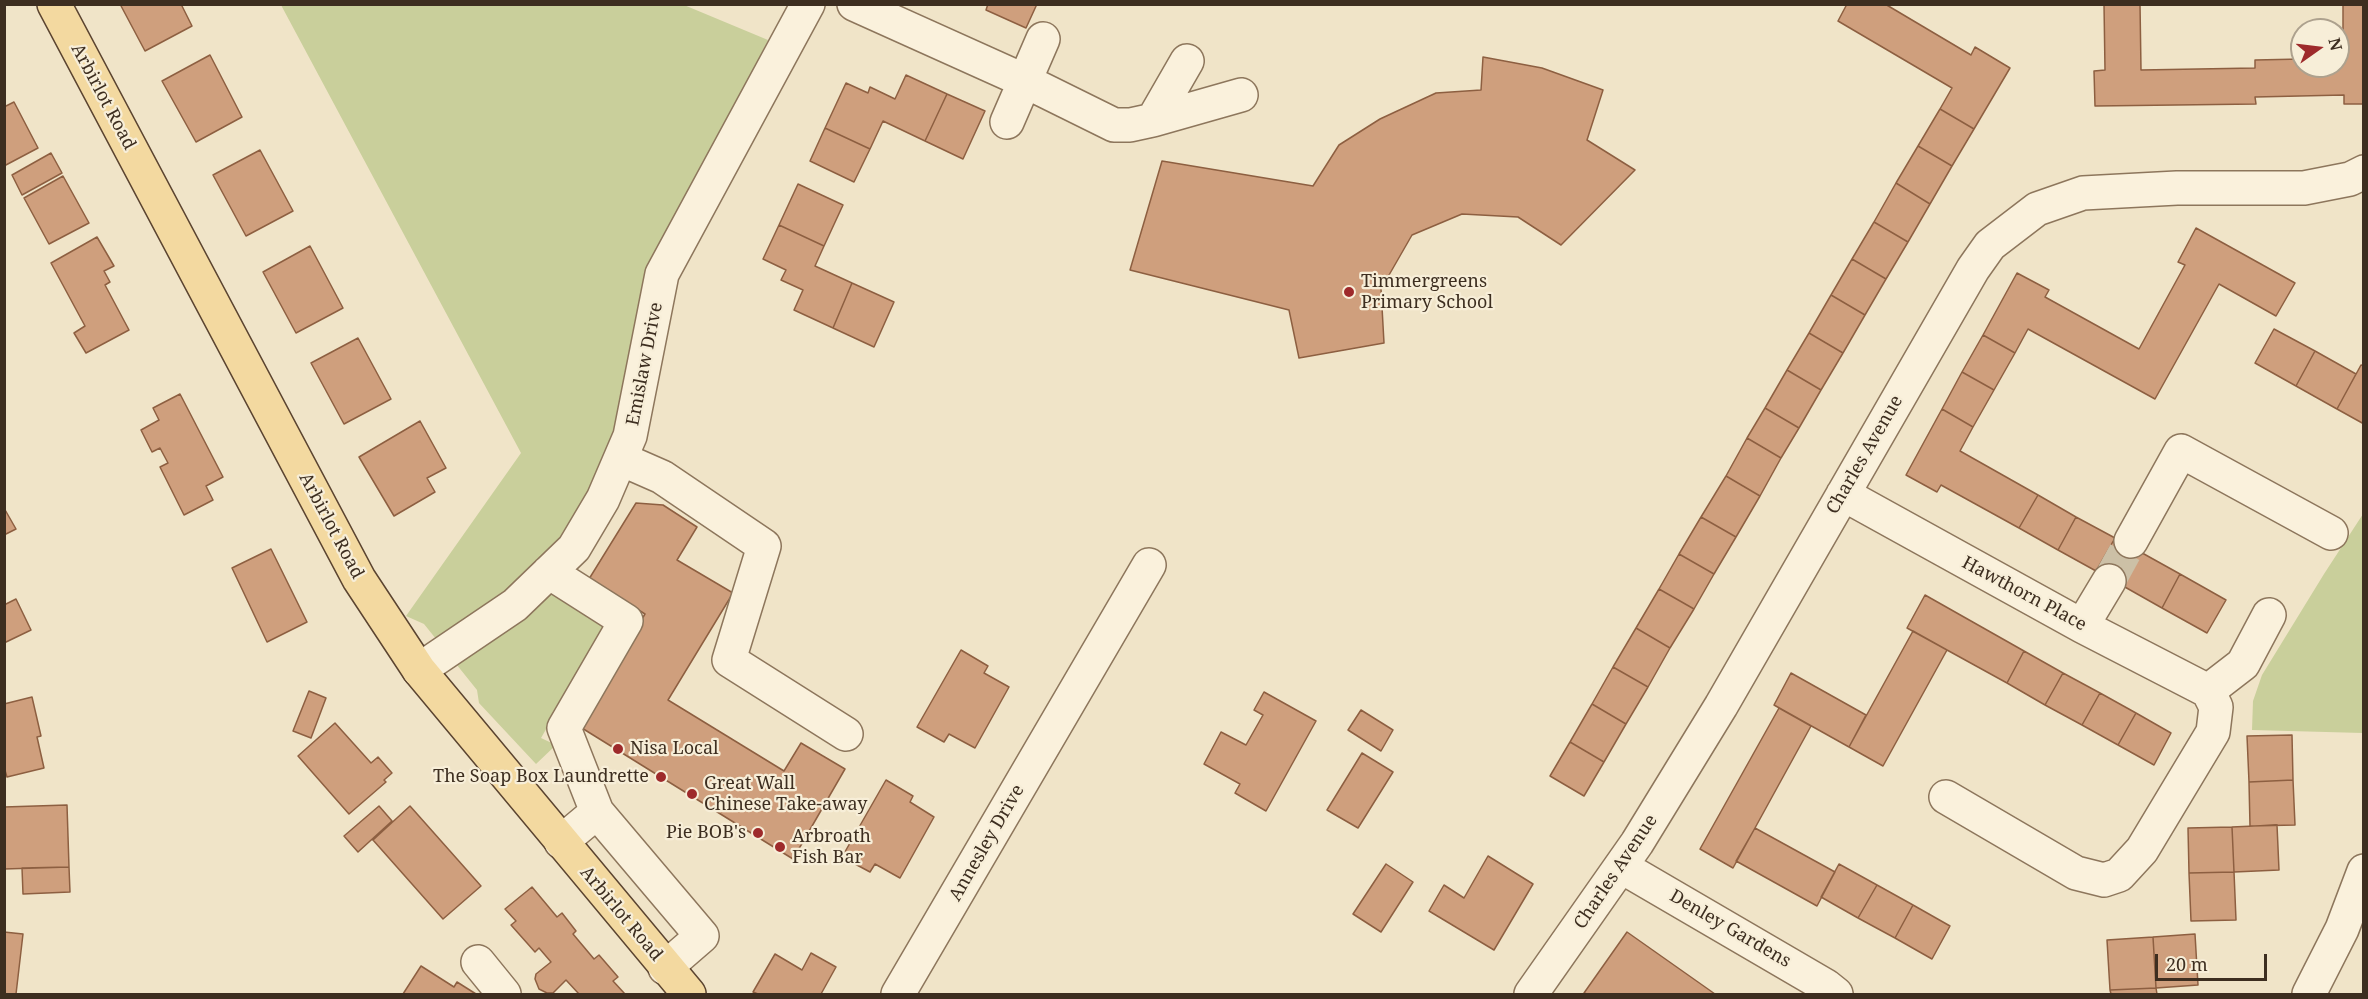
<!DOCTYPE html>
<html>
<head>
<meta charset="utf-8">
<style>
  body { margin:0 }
  #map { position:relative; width:2368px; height:999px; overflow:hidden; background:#f0e4c8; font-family:"Noto Serif",serif }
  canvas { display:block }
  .frame { position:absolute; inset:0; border:6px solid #3d2e20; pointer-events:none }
  .north { position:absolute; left:2290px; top:18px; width:60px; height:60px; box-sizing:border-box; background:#f7eed8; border:2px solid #ada18e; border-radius:50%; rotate:76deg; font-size:16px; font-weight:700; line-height:24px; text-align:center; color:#3d2e20 }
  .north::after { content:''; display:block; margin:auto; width:21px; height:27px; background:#9e2a2b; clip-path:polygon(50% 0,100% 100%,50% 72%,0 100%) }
  .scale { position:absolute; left:2155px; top:954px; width:112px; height:27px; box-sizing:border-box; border:3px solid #3d2e20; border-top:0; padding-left:8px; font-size:18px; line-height:21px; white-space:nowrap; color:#3d2e20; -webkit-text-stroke:4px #f7eed8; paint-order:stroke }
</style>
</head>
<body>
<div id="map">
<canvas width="2368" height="999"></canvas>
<div class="frame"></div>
<div class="north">N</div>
<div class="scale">20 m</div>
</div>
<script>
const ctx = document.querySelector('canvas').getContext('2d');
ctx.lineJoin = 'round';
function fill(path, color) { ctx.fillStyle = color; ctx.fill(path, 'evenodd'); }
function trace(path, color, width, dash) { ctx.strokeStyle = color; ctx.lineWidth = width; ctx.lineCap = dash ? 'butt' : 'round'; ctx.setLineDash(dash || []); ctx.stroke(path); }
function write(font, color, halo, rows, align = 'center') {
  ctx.font = font + ' "Noto Serif",serif'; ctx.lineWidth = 4.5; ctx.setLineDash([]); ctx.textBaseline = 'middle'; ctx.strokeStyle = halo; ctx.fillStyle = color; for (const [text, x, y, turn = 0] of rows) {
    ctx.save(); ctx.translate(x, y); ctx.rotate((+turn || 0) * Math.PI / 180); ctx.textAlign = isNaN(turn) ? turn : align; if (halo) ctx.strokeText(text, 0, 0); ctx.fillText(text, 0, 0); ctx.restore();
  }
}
fill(new Path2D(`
  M281 5H684L768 40 656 268 623 434 538 583 606 625 541 738 556 745 536 764 479 703 477 690 424 624 406 616 521 453Z
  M2363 514V733L2252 730 2253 701 2262 675 2324 574Z`), '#c9cf9b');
const building = new Path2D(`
  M120 4H181L192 26 145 51Z
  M988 4H1037L1026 28 986 10Z
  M1847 4H1885L1971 55 1975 47 2010 68 1974 129 1940 109 1952 88 1838 21Z
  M2104 4H2140L2141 70 2255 68V60L2302 59V66H2338V59H2343V4H2364V104H2344V95L2255 97 2256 104 2095 106 2094 71 2105 70Z
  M210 55 242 117 196 142 162 81Z
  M1483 57 1542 68 1603 90 1587 140 1635 170 1561 245 1518 217 1462 214 1412 235 1381 289 1384 343 1299 358 1289 310 1130 270 1162 161 1313 186 1339 145 1380 119 1436 93 1481 90Z
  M906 75 947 94 925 141 883 121 870 149 825 128 846 83 868 93 870 87 895 99Z
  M947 94 985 111 963 159 925 141Z
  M14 102 38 148 4 166V107Z
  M1940 109 1974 129 1952 166 1918 146Z
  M825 128 870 149 854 182 810 161Z
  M1918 146 1952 166 1930 204 1896 183Z
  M260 150 293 211 246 236 213 175Z
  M51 153 62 173 22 195 12 175Z
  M63 176 89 223 49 244 24 198Z
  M1896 183 1930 204 1908 242 1874 222Z
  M798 184 843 205 824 246 779 225Z
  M1874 222 1908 242 1886 279 1852 259Z
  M779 225 824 246 815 266 852 283 833 328 794 310 803 290 781 280 786 270 763 259Z
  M2196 228 2295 283 2276 316 2219 284 2155 399 2028 329 2015 353 1983 335 2017 273 2049 290 2045 297 2139 349 2185 265 2178 262Z
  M97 237 114 266 104 271 110 282 105 285 129 330 86 353 74 333 85 326 51 263Z
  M310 246 343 308 296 333 263 272Z
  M1852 259 1886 279 1865 315 1831 295Z
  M852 283 894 302 874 347 833 328Z
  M1831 295 1865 315 1843 353 1809 333Z
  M2274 329 2315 351 2296 386 2255 363Z
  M1809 333 1843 353 1821 390 1787 370Z
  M1983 335 2015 353 1994 390 1962 372Z
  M358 338 391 399 344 424 311 363Z
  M2315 351 2356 374 2337 409 2296 386Z
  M2361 365 2364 366V424L2337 409Z
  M1787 370 1821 390 1799 428 1765 408Z
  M1962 372 1994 390 1973 427 1942 409Z
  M180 394 223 477 206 486 213 500 184 515 160 467 168 463 160 448 152 452 141 430 159 420 153 408Z
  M1765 408 1799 428 1781 458 1747 438Z
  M1942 409 1973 427 1960 451 2038 495 2019 528 1941 485 1937 492 1906 475Z
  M420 421 446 468 427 478 435 492 394 516 359 457Z
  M1747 438 1781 458 1760 496 1726 476Z
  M1726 476 1760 496 1736 537 1701 517Z
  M2038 495 2076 517 2058 550 2019 528Z
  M636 503 663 505 697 527 677 560 733 593 668 700 784 771 801 743 845 769 793 859 577 725 645 614 589 579Z
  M4 508 16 529 4 535Z
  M1701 517 1736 537 1714 574 1679 554Z
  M2076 517 2115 538 2096 571 2058 550Z
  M2115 538 2135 549 2116 582 2096 571Z
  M271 549 307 622 267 642 232 568Z
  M2135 549 2180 574 2162 608 2116 582Z
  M1679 554 1714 574 1694 609 1659 589Z
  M2180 574 2226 600 2207 633 2162 608Z
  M1659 589 1694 609 1670 648 1636 628Z
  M1925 595 2024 651 2007 683 1907 628Z
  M16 599 31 630 4 643V605Z
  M1636 628 1670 648 1648 687 1613 667Z
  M1913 631 1947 650 1883 766 1849 747Z
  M961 650 988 666 984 673 1009 687 975 748 949 734 944 742 917 727Z
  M2024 651 2063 673 2045 705 2007 683Z
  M1613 667 1648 687 1626 724 1592 704Z
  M1791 673 1866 715 1849 747 1774 705Z
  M2063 673 2100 693 2082 725 2045 705Z
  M309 691 326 698 311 738 293 731Z
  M1264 692 1316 721 1266 811 1235 793 1240 784 1204 764 1221 732 1246 745 1263 715 1254 710Z
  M2100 693 2136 713 2118 745 2082 725Z
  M32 697 41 736 37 737 44 768 7 777 4 767V704Z
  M1592 704 1626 724 1604 762 1570 742Z
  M1779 708 1811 726 1733 868 1700 849Z
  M1361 710 1393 730 1381 751 1348 730Z
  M2136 713 2171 733 2154 765 2118 745Z
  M335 723 371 763 378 757 392 773 384 780 386 782 349 814 298 756Z
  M2292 735 2293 780 2249 782 2247 736Z
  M1570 742 1604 762 1584 796 1550 776Z
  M1362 753 1393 772 1358 828 1327 810Z
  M886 780 913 796 910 802 934 817 900 878 875 864 870 872 842 857Z
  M2293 780 2295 825 2250 826 2249 782Z
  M67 805 69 867 4 869V807Z
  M379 806 392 821 358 852 344 836Z
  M410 806 481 886 443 919 373 840Z
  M2277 825 2279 870 2234 872 2232 827Z
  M2232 827 2234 872 2189 873 2188 828Z
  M1755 828 1835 872 1817 906 1736 861Z
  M1488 856 1533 884 1494 950 1429 911 1444 885 1464 898Z
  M1386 864 1413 882 1381 932 1353 914Z
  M1839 864 1877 885 1858 918 1821 897Z
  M69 867 70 892 23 894 22 868Z
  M2234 872 2236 920 2191 921 2189 873Z
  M1877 885 1913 905 1895 938 1858 918Z
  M532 887 557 917 562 913 576 931 573 934 594 959 599 955 618 977 613 981 625 994H579L566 980 553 993H547L539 989 535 979 536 974 551 962 539 948 535 952 511 925 516 921 505 909Z
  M1913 905 1950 926 1932 959 1895 938Z
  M4 932 23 934 16 994H4Z
  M1627 932 1715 994H1587L1584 993Z
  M2195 934 2198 985 2156 988 2153 937Z
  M2153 937 2156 988 2110 990 2107 940Z
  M811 953 836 967 821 994H758L753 992 775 954 802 970Z
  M421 966 454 987 457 982 476 994H403Z
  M2156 988 2157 994H2111L2110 990Z`);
fill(building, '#cf9f7d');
trace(building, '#8d5f41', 1.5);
trace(new Path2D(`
  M2109 581 2131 541`), '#ccc0a6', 33, [33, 16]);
const minor = new Path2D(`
  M854 4 1025 81 1114 125H1130L1153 120
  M1187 61 1153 120 1241 95
  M1007 122 1043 39
  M621 459 662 477 764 546 729 660 846 734
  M1843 494 2082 626 2208 691
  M2131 541 2181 451 2331 533
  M549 572 626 621 564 728 597 812
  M2082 626 2109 581
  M419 670 515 605 574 548 603 499 630 436 662 274 808 4
  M2208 691 2243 664 2269 615
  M1946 797 2076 873 2104 880 2119 875 2142 850 2213 732 2216 707 2208 691
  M561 842 597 812 702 936 665 968
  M1622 867 1826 986 1836 994
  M478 962 504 994
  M898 994 1149 565
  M1531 994 1637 843 1721 706 1973 269 1990 245 2037 209 2083 193 2177 188H2304L2350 179 2364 172
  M2309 994 2342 929 2364 871`);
const major = new Path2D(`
  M54 4 359 579 419 670 689 994`);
trace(minor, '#8d765c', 36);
trace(major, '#5b4430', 36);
trace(minor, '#faf1dc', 33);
trace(major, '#f3d9a0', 33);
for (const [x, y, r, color] of [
  [1349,292,6,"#9e2a2b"],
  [618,749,6,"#9e2a2b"],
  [661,777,6,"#9e2a2b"],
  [692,794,6,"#9e2a2b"],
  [758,833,6,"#9e2a2b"],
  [780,847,6,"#9e2a2b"]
]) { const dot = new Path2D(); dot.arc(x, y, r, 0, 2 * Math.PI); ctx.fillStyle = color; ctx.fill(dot); trace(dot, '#f7eed8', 2); }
write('18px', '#3d2e20', '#f7eed8', [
  ["Arbirlot Road",103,97,62],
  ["Emislaw Drive",645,364,-79],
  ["Charles Avenue",1865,455,-60],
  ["Arbirlot Road",331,526,62],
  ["Hawthorn Place",2024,594,28],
  ["Annesley Drive",987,843,-60],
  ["Charles Avenue",1616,872,-56],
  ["Arbirlot Road",621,914,50],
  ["Denley Gardens",1730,929,30]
]);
write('18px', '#3d2e20', '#f7eed8', [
  ["Timmergreens",1361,282],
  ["Primary School",1361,303],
  ["Nisa Local",630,749],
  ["The Soap Box Laundrette",649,777,"right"],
  ["Great Wall",704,784],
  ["Chinese Take-away",704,805],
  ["Pie BOB's",746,833,"right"],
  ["Arbroath",792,837],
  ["Fish Bar",792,858]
], 'left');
</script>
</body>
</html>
